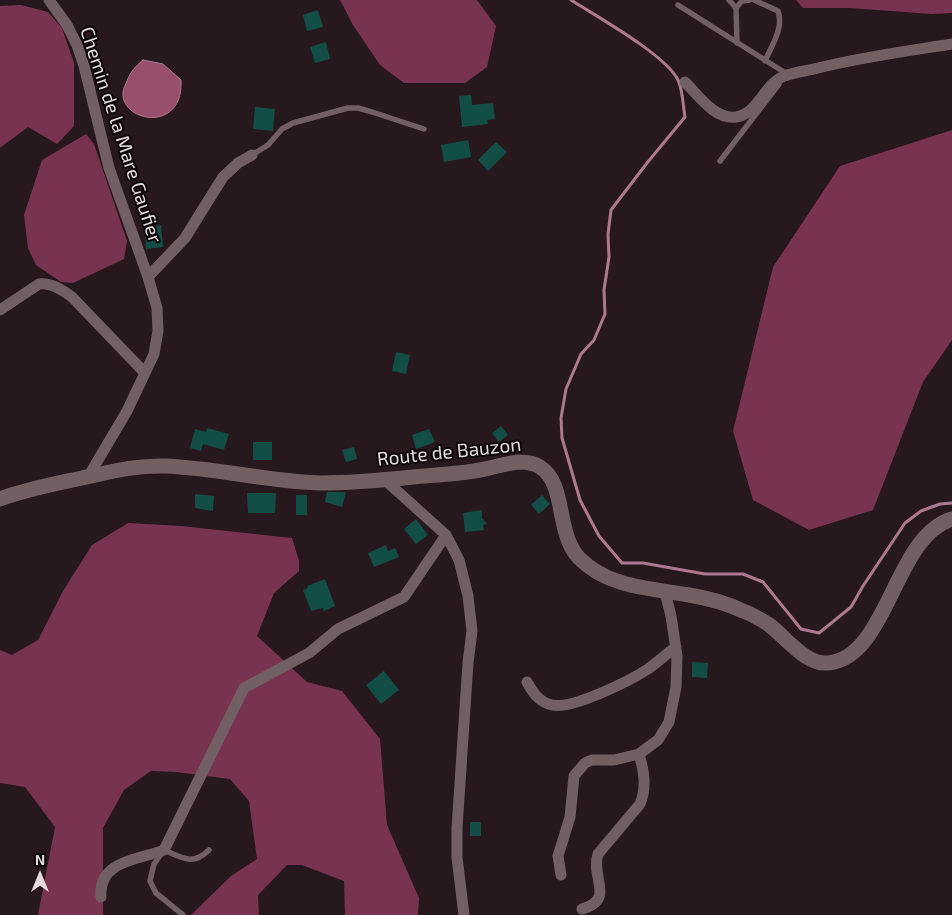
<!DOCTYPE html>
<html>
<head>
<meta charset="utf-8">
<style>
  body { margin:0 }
  #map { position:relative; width:952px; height:915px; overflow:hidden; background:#26181d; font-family:"Exo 2",sans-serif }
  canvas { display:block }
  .north { position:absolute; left:15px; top:850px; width:50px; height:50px; -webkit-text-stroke:4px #0b0607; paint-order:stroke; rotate:0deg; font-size:14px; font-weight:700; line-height:20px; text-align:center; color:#e5dbde }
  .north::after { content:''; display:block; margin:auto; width:18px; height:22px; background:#e5dbde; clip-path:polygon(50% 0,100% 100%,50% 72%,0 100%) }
</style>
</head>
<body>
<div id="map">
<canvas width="952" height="915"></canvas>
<div class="north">N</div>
</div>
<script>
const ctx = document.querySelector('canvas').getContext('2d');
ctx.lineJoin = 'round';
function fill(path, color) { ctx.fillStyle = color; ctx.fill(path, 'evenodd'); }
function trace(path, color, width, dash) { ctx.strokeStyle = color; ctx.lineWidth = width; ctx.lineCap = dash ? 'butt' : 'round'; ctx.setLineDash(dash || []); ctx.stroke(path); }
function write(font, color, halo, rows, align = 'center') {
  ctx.font = font + ' "Exo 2",sans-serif'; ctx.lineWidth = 4; ctx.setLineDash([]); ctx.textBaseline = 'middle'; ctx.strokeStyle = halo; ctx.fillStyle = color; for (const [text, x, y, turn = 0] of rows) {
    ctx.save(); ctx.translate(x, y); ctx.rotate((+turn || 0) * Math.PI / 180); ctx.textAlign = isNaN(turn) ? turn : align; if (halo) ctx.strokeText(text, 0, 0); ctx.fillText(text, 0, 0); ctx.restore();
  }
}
fill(new Path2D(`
  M340 0H477L496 26 487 67 465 83H404L380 65 353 25Z
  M796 0H952V13L932 14 850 8H803Z
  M21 5 48 12 62 28 74 63V126L57 144 28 127 0 148V6Z
  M952 130V340L923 382 873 510 809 530 753 500 733 431 773 267 840 166Z
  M86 134 94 144 127 241 124 259 73 283 61 282 36 265 28 248 24 215 42 160Z
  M128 523 181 526 292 538 299 561V571L274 593 257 636 307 682 342 691 380 739 387 825 419 898 418 915H345L344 881 302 865H287L258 895 259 915H191L231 876 257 859 249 801 230 779 176 772 151 771 124 790 103 828V915H38L55 827 25 787 0 783V650L12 655 38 640 63 591 92 545Z`), '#783350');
const water = new Path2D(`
  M143 60 163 64 181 80C184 134 120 122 123 92 123 89 126 84 127 81 131 71 135 67 143 60Z`);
fill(water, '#974f6b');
trace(water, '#ae798e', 1);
trace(new Path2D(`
  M571 0C596 16 666 55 678 80 683 90 683 106 685 117L647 163 611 210 608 234 609 257 604 290 605 314 594 340 581 354 566 389 561 418 562 438 580 500 599 536 622 563H643L705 574H743L763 582 801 629 819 633 851 607 863 586 905 523 921 511 940 504 952 503`), '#ae798e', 3);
fill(new Path2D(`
  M318 10 323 27 307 31 303 15Z
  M326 42 330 59 315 63 310 47Z
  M471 95 472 105 493 103 495 119 487 120 488 124 462 127 459 96Z
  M255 107 275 109 273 131 253 129Z
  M468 140 471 157 444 162 441 145Z
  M496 142 507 152 488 171 478 160Z
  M161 225 163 247 146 249 145 236H148L147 227Z
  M396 352 410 355 406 374 392 371Z
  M501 426 508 435 499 442 492 433Z
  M207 428 229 434 224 450 203 444 201 451 190 448 195 429 206 432Z
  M429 429 435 442 416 449 412 435Z
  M253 442H272V460H253Z
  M354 447 357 459 346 462 342 450Z
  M327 492H346L342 507 325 502Z
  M247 493H276L275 513H248Z
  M195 494 214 496 213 511 195 508Z
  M296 495H307V515H296Z
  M542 495 550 504 539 514 531 505Z
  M482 510V518L487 524 483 525 484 530 465 532 463 513Z
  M416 519 428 535 416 544 404 529Z
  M386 545 388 551 395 548 399 557 374 567 368 553Z
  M325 579 335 606 324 611 323 608 311 611 303 590 308 588 307 586Z
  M692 662 708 663 707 678 692 677Z
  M384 671 399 690 381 704 366 685Z
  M470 822H481V836H470Z`), '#134e46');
trace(new Path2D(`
  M729 0 736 8 737 43
  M754 0 778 11C784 28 772 45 765 61
  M678 5 787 74
  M736 8 742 1 750 0
  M252 155 268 145 282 129 293 123 348 108H358L369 111 424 129
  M720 161 779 84
  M183 915 156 893 150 881 154 864 164 850C182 858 193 866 209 850`), '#715f64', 5.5);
trace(new Path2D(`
  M49 0 67 25 77 45 84 66 109 168 148 277 157 308 158 331 154 354 127 411 88 477
  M685 82C698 95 715 120 736 117 758 114 764 84 784 76 795 72 807 71 818 68 862 57 907 51 952 44
  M148 277 185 238 223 177 238 163 252 155
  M0 310 39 284C51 282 63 290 72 297L145 373
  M385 480 446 535 459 560 468 596 472 631 468 663 457 828V857L464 915
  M527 682C533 693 539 702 552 705 572 710 631 680 648 669 658 662 666 654 676 647
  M561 875 558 856 570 817 574 776 585 763 592 760H614L639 754 658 740 669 722 676 687 677 656 671 616 665 592
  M101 897C98 860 139 860 164 850L244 688 309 653 338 629 404 597 446 535
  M582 909C616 899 590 878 598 854L640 804C647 787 644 771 639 754`), '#715f64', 11);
trace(new Path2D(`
  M0 499C27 489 54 484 82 478 110 472 136 465 165 466 218 468 270 482 322 483 352 483 383 480 413 477 435 475 458 474 480 470 493 468 506 463 519 462 526 462 534 463 540 467 567 484 555 532 579 558 609 588 650 588 689 595 708 598 726 603 743 611 752 614 760 619 768 624 785 636 805 665 828 663 888 658 894 536 952 519`), '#715f64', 15);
write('19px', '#e5dbde', '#0b0607', [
  ["Chemin de la Mare Gaufier",121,135,72],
  ["Route de Bauzon",449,452,-6]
]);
</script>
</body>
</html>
